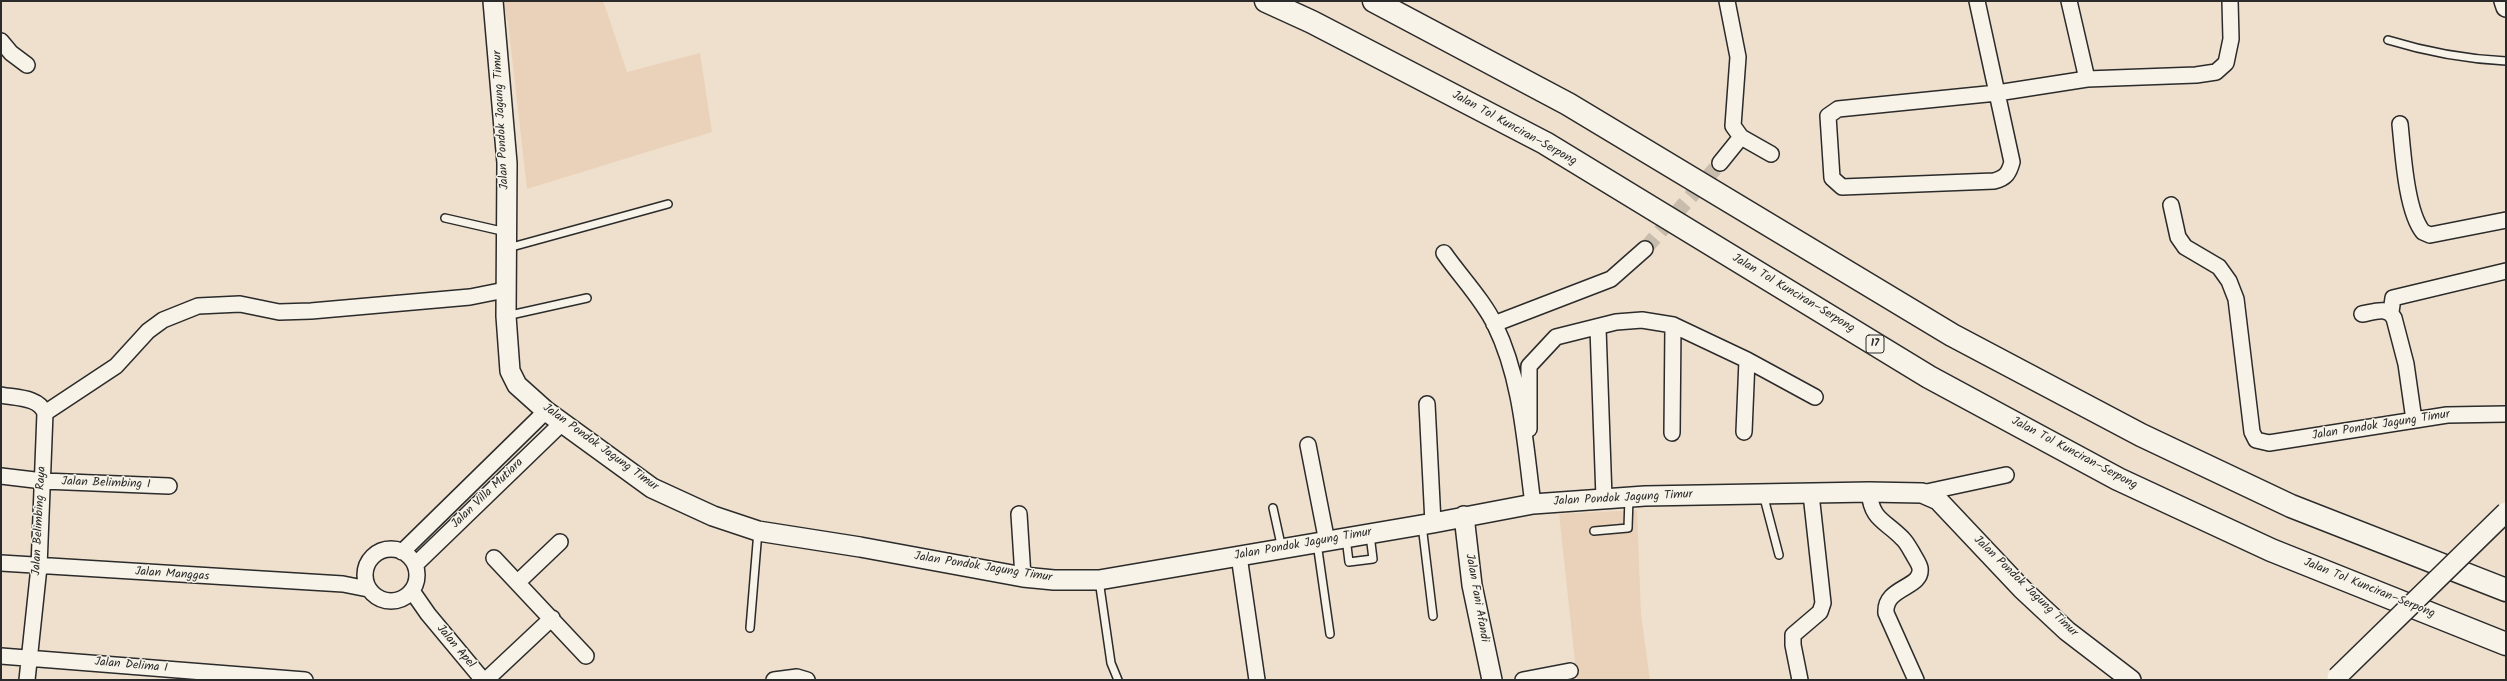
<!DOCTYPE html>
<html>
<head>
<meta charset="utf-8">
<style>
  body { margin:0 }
  #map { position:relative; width:2507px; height:681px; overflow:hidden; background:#efe0cd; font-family:Kalam,sans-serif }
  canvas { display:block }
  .frame { position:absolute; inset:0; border:2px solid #2b2b2b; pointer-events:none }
</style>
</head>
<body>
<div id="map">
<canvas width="2507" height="681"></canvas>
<div class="frame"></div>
</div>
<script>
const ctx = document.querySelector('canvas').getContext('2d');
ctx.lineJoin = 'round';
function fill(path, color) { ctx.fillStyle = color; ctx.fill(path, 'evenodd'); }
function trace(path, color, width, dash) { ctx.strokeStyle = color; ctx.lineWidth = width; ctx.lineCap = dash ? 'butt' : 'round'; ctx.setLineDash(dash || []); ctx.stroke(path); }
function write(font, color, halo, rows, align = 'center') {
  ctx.font = font + ' Kalam,sans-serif'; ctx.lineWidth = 3; ctx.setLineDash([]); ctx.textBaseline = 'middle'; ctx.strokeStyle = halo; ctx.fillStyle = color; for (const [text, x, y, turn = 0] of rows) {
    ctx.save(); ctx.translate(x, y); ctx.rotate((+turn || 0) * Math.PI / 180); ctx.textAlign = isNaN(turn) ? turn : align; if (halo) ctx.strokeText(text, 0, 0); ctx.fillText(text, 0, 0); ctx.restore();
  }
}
fill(new Path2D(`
  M502 1H602L605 6 627 72 700 53 712 132 527 189 508 22Z
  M1637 510 1641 614 1650 680H1577L1559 514Z`), '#ead2ba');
trace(new Path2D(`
  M1645 249 1720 163`), '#c8bcad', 15, [15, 8]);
const service = new Path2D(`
  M2388 40C2427 52 2465 59 2506 61
  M445 218 506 232
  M508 248 668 204
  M506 316 587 298
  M1763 494 1779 555
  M1273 508 1282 549
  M1422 525 1433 616
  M1594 531 1628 528 1629 498
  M1346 538 1349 562 1373 559 1370 535
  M1317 543 1330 634
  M1099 580 1111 663 1118 680
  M750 628 758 531`);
const minor = new Path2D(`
  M1727 1 1738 57 1733 126 1741 137 1771 154
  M1977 1 1997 93 2087 79 2196 75 2216 72 2226 63 2231 39 2230 1
  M2069 1 2087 79
  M1 41 11 53 27 65
  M1997 93 2012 162C2009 173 2006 178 1994 181L1842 187 1832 178 1828 116 1838 109Z
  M2400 124C2403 152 2406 211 2423 232L2430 235 2506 220
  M1720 163 1741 137
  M2171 205 2178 237 2185 247 2219 267 2229 281 2236 299 2252 432 2256 440 2269 443 2447 415 2506 414
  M1444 253C1460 276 1484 301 1495 325 1522 380 1525 445 1533 504
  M2391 312 2393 298 2506 271
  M2362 314C2374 312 2387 306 2394 318L2406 364 2414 420
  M1494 324 1611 279 1645 249
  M1598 328 1604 498
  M1 395C16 398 39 397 45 413L39 567 27 680
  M1427 404 1433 523
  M45 413 116 366 148 331 163 320 198 306 240 304 279 312 311 311 470 297 505 290
  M1529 429V366L1556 337 1616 322 1642 320 1673 325 1747 360 1815 397
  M1744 432 1747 360
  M1672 433 1673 325
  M1308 445 1327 542
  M1 476 43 481 169 486
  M1869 492C1872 521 1885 520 1903 539 1907 543 1910 549 1913 554 1915 558 1919 563 1920 568 1923 589 1884 586 1886 613L1916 680
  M1922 493 2006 475
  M1019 514 1023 577
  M365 575a26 26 0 1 1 52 0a26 26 0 1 1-52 0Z
  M402 552 546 411
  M1239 556 1257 680
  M494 558 586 656
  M1 563 343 584 368 589
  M415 565 562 423
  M518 582 560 542
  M412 591 428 614 483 680
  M1 656 305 680
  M486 680 552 618
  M774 680 797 677 807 680
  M1523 680 1570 671
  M1800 680 1793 645V635L1820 612 1823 603 1811 494`);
const tertiary = new Path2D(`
  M493 1 507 163 506 316 510 371 517 385 546 411 652 488 713 516 758 531 860 547 1023 577 1054 580H1099L1433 523 1533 504 1645 496 1869 492 1922 493 1938 500 2022 589 2067 631 2131 680
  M2504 1 2506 7
  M1464 516 1472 585 1492 680`);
const motorway = new Path2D(`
  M1266 1 1312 22 1545 143 1929 377 2118 479 2271 550 2506 644
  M1374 1 1568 104 1952 335 2141 435 2291 506 2506 590`);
trace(service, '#2b2b2b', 10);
trace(minor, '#2b2b2b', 18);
trace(tertiary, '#2b2b2b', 22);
trace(motorway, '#2b2b2b', 25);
trace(service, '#f7f3e8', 7);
trace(minor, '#f7f3e8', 15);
trace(tertiary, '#f7f3e8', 19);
trace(motorway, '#f7f3e8', 22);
const tertiaryBridge = new Path2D(`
  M2337 677 2506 512`);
trace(tertiaryBridge, '#2b2b2b', 22, []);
trace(tertiaryBridge, '#f7f3e8', 19);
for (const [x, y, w] of [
  [1875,344,18]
]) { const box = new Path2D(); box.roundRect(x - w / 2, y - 9, w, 18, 3); ctx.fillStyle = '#f7f3e8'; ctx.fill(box); trace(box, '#2b2b2b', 1); }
write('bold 11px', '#2b2b2b', null, [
  ["17",1875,344]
]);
write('12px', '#2b2b2b', '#f7f3e8', [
  ["Jalan Pondok Jagung Timur",502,120,-93],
  ["Jalan Tol Kunciran–Serpong",1514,129,29],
  ["Jalan Tol Kunciran–Serpong",1793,294,31],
  ["Jalan Pondok Jagung Timur",2381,426,-9],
  ["Jalan Pondok Jagung Timur",600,448,36],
  ["Jalan Tol Kunciran–Serpong",2074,454,28],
  ["Jalan Belimbing I",106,484,2],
  ["Jalan Villa Mutiara",488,494,-44],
  ["Jalan Pondok Jagung Timur",1623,499,-3],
  ["Jalan Belimbing Raya",40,521,-87],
  ["Jalan Pondok Jagung Timur",1303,545,-10],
  ["Jalan Pondok Jagung Timur",983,568,9],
  ["Jalan Manggas",172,575,4],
  ["Jalan Pondok Jagung Timur",2025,587,44],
  ["Jalan Tol Kunciran–Serpong",2369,589,22],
  ["Jalan Fani Afandi",1476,598,80],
  ["Jalan Apel",455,647,50],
  ["Jalan Delima I",131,666,5]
]);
</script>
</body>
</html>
